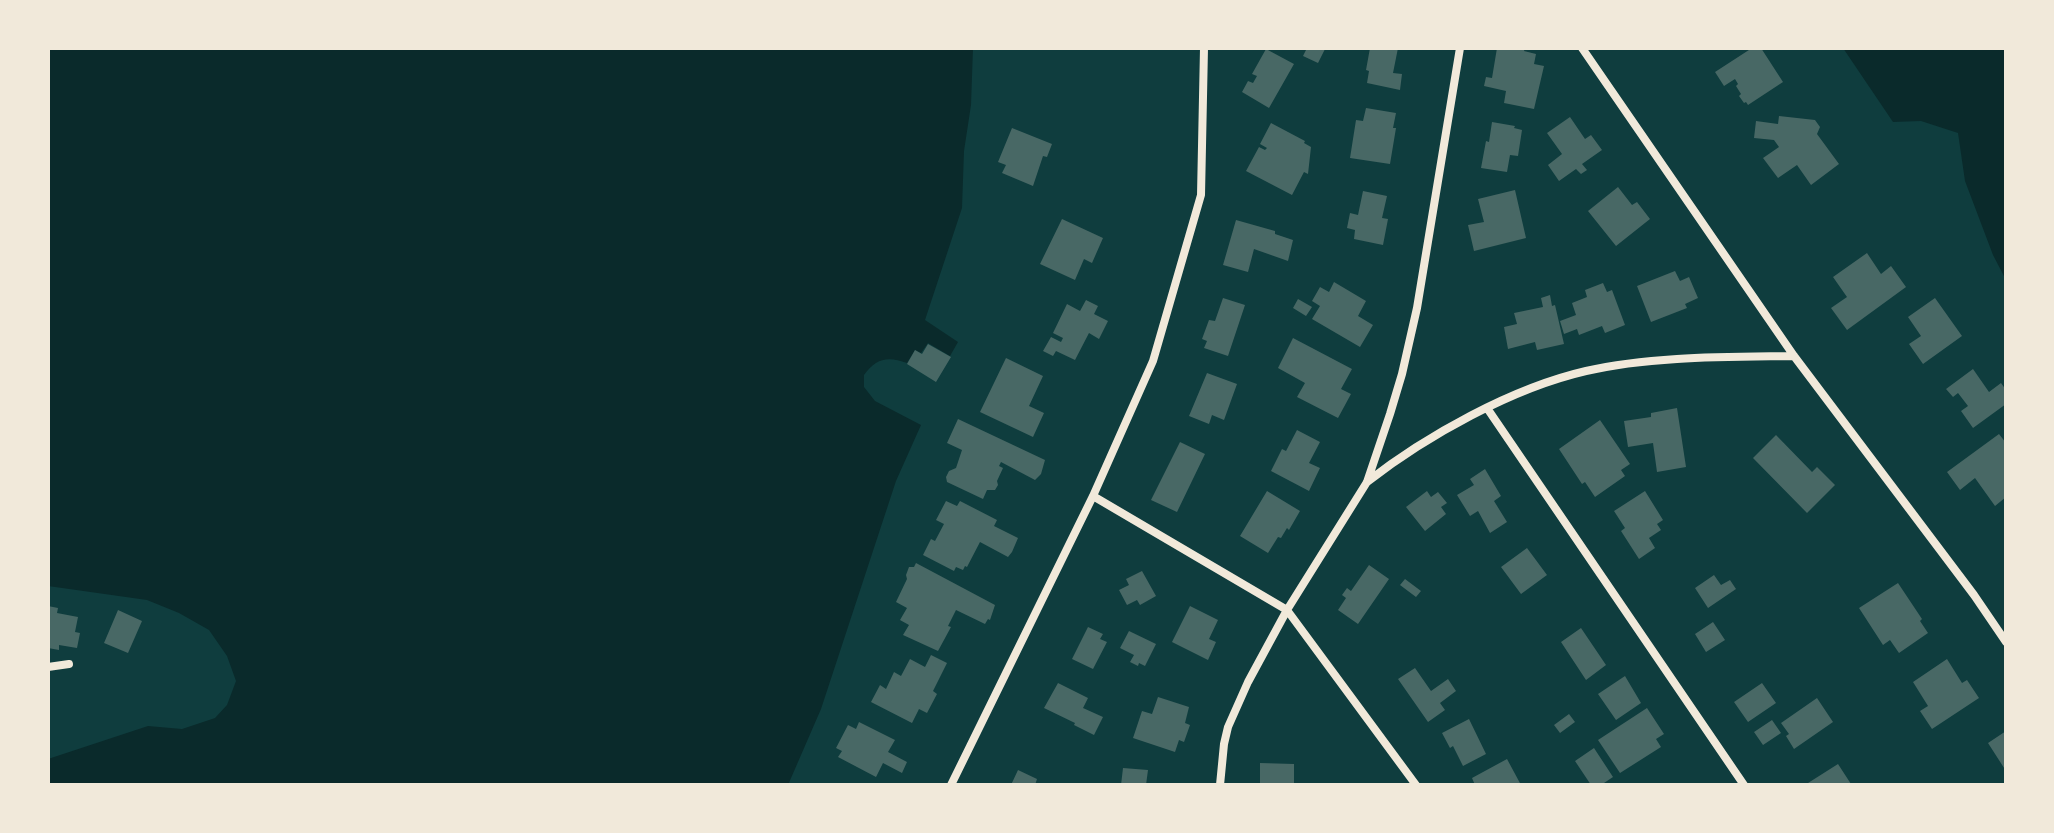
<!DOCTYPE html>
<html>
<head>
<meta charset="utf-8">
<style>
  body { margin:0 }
  #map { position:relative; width:2054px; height:833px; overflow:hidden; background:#0f3d3e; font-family:Quicksand,sans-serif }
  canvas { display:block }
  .frame { position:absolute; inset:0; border:50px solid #f1e9da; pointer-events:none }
</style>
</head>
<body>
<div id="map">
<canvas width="2054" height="833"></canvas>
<div class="frame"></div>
</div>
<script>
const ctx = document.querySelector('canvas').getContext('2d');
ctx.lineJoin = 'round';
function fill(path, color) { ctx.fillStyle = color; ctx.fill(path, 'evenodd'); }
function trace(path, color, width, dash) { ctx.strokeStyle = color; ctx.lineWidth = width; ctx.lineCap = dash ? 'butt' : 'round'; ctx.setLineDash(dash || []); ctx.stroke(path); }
fill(new Path2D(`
  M48 48H973L971 105 964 151 962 208 925 320 958 342 950 356 928 343 921 353 915 350 907 363C888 356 876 358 864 375V387L875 401 921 425 896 481 821 709 788 785H48V759L148 726 182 729 215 718 227 705 236 681 227 656 209 630 179 613 147 600 48 586Z
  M1843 48H2006V280L1993 255 1965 181 1958 133 1921 121 1893 122Z`), '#0a2a2b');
fill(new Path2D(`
  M1307 48 1325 49 1318 63 1303 56Z
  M1370 48H1398L1393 73 1402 74 1400 90 1367 83 1369 71 1366 70Z
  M1497 48H1525L1524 51 1536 54 1534 64 1544 66 1534 109 1504 103 1506 91 1484 86 1486 77 1492 78Z
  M1752 48H1761L1783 82 1748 105 1746 102 1744 103 1739 96 1741 94 1736 86 1738 84 1735 79 1724 86 1715 72Z
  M1266 49 1294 64 1269 108 1242 92 1248 81 1253 83 1257 76 1252 74Z
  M1366 108 1396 113 1393 128H1396L1390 164 1350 158 1356 120 1363 121Z
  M1779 116 1815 120 1820 127 1817 134 1839 164 1811 185 1797 165 1778 178 1763 158 1779 147 1774 140 1754 138 1756 121 1778 124Z
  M1570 117 1585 139 1591 135 1602 150 1582 164 1587 170 1581 174 1576 169 1559 181 1548 165 1562 154 1547 133Z
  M1492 122 1515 126 1514 128 1522 130 1518 156 1510 155 1507 172 1481 168 1486 141 1489 142Z
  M1271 123 1305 141 1304 143 1311 147 1308 174 1304 172 1292 195 1246 171 1259 147 1265 150 1267 148 1260 144Z
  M1012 128 1052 144 1047 157 1043 156 1033 186 1002 173 1006 165 998 162Z
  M1618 187 1632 205 1637 202 1650 219 1616 246 1588 211Z
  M1515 190 1526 238 1474 251 1468 225 1484 222 1478 199Z
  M1363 191 1387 196 1382 218 1388 219 1383 245 1354 239 1355 230 1347 228 1350 213 1358 215Z
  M1062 219 1103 238 1092 263 1084 259 1075 280 1040 264Z
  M1236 220 1275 231V234L1293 240 1288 261 1254 249 1248 272 1223 265Z
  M1867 253 1881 274 1891 266 1906 287 1847 330 1831 308 1847 297 1833 277Z
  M1675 271 1680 281 1689 277 1698 298 1685 304 1687 308 1651 322 1637 286Z
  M1334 282 1366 301 1358 316 1373 325 1360 347 1312 319 1320 306 1312 301 1320 287 1329 292Z
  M1603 283 1607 292 1612 290 1625 325 1605 333 1602 326 1579 335 1577 329 1564 334 1560 321 1576 315 1572 303 1587 297 1585 290Z
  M1550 295 1552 306 1555 305 1564 344 1537 350 1535 342 1508 349 1504 327 1517 324 1514 313 1543 307 1541 298Z
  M1223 298 1245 305 1228 356 1204 348 1207 341 1202 339 1209 320 1215 321Z
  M1935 298 1962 336 1923 364 1909 344 1921 336 1908 317Z
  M1298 299 1312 307 1306 316 1293 308Z
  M1086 300 1098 306 1094 314 1108 321 1099 339 1089 333 1075 360 1056 351 1053 356 1043 351 1051 337 1061 342 1063 338 1053 333 1067 304 1080 311Z
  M1293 338 1352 369 1341 389 1351 394 1338 418 1297 397 1305 383 1278 368Z
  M928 344 951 357 936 382 907 364 915 350 922 354Z
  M1006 358 1043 376 1029 406 1044 413 1033 437 980 412Z
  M1973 369 1989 392 2001 383 2006 390V404L1973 428 1961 411 1968 406 1958 393 1953 397 1946 389Z
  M1207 373 1237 384 1224 420 1212 415 1209 424 1189 416Z
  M1677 408 1686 467 1657 472 1653 443 1628 447 1624 421 1651 417V413Z
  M958 419 1045 460 1041 474 1035 480 1001 462 999 466 1003 468 997 481 998 485 995 490H987L983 499 947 482 946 477 949 471 956 468 962 450 947 443Z
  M1600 420 1630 464 1621 470 1625 476 1595 497 1585 482 1582 484 1559 449Z
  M1297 430 1320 442 1309 463 1320 468 1309 491 1271 471 1282 449 1286 451Z
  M1999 434 2006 443V497L1995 506 1975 478 1960 490 1947 472Z
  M1776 435 1812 472 1817 467 1835 485 1807 513 1753 458Z
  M1180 442 1205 454 1177 512 1151 500Z
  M1485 469 1501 496 1494 501 1507 522 1490 533 1478 511 1470 516 1457 495 1474 485 1470 479Z
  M1267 491 1300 511 1289 530 1287 528 1281 538 1278 537 1268 553 1240 536Z
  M1427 491 1431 497 1438 492 1447 503 1441 507 1446 514 1425 531 1406 507Z
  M1645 491 1663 520 1657 524 1661 530 1649 538 1655 548 1639 559 1621 531 1625 528 1614 511Z
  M946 501 957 506 960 501 997 520 994 526 1018 538 1012 552 1008 557 980 542 967 567 965 566 963 570 956 567 954 571 923 555 931 539 935 541 944 524 936 520Z
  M1527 548 1547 575 1521 594 1501 567Z
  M916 563 995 605 990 620 988 619 985 624 956 610 948 626 951 627 938 651 903 635 909 625 900 620 907 608 896 602 907 579 906 575 909 567H914Z
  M1369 565 1389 579 1358 624 1338 610 1346 598 1342 595 1347 588 1351 591Z
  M1142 571 1156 596 1140 605 1137 600 1127 605 1119 590 1129 585 1126 579Z
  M1714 575 1721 585 1730 580 1736 589 1708 608 1695 588Z
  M1405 579 1421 591 1416 597 1400 585Z
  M1898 583 1922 619 1920 621 1928 633 1899 653 1890 640 1883 645 1859 608Z
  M48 606 58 608 57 613 78 617 75 632 80 633 77 648 59 645V650L48 648Z
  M1190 606 1218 620 1209 639 1216 642 1208 660 1172 642Z
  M118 610 142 621 128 653 104 643Z
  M1713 622 1725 640 1706 652 1695 634Z
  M1088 627 1103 634 1100 639 1107 642 1093 669 1072 659Z
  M1581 628 1606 665 1586 680 1561 642Z
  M1129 631 1156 644 1145 666 1139 663 1138 666 1130 662 1134 655 1120 648Z
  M931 655 947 663 933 691 937 694 927 713 919 709 912 723 871 702 880 685 886 689 894 672 901 676 910 659 925 667Z
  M1947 659 1962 683 1967 680 1979 698 1932 729 1920 711 1928 706 1913 682Z
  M1415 668 1431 691 1448 679 1456 691 1440 703 1445 710 1428 722 1398 679Z
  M1625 676 1641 703 1616 720 1598 694Z
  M1058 683 1088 698 1083 708 1103 717 1094 735 1074 725 1075 723 1044 708Z
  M1762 683 1776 703 1748 722 1734 702Z
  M1158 697 1189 707 1185 723 1190 725 1184 742 1179 740 1175 752 1133 738 1142 711 1152 714Z
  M1817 698 1833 722 1794 749 1786 736 1789 734 1781 723Z
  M1647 708 1664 734 1656 739 1661 747 1620 773 1598 740Z
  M1569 714 1575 722 1560 733 1554 725Z
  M1469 719 1486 754 1463 766 1453 746 1450 748 1442 733Z
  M1772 720 1781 733 1763 745 1754 732Z
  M859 722 895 740 888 752 907 762 902 773 883 763 876 777 838 757 842 751 836 748 848 725 856 729Z
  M2006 731V771L1988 743Z
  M1594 748 1613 777 1601 785H1591L1575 761Z
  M1507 759 1521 785H1475L1472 778Z
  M1260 763 1294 764V785H1260Z
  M1838 764 1851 784 1809 785 1808 783Z
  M1123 768 1148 770 1146 785H1121Z
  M1018 770 1037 779 1035 785H1011Z`), '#486865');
trace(new Path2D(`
  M1582 48 1794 356 1974 595 2006 642
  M1487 408 1744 785
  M1367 482C1426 436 1512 388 1586 371 1651 356 1727 357 1794 356
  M1093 496 1287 610 1416 785
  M48 667 69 664
  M951 785 1093 496 1153 361 1201 195 1204 48
  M1220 785 1224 744 1228 727 1248 682 1287 610 1367 482 1390 414 1402 374 1417 308 1460 48`), '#f1e9da', 8);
</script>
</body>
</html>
